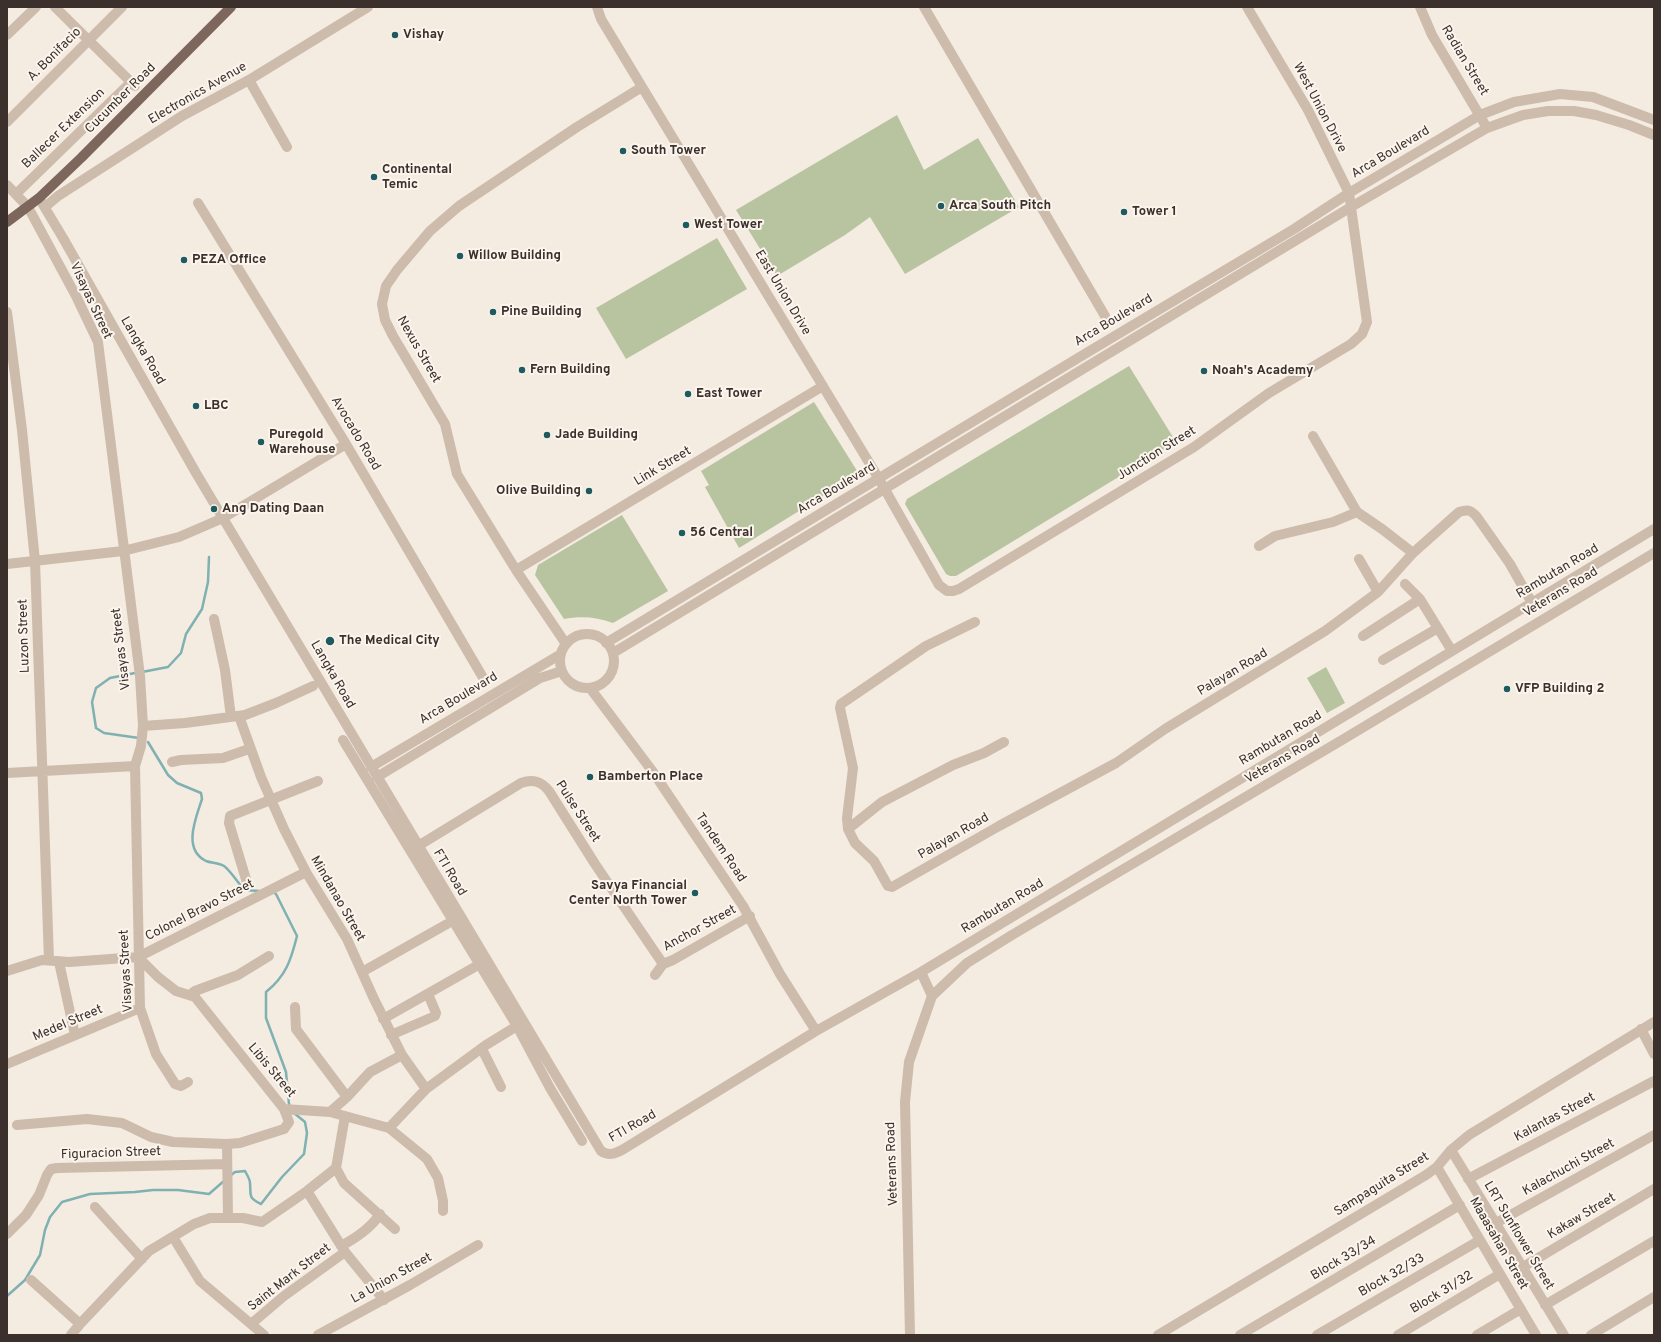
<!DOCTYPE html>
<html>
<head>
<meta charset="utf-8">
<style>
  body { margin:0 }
  #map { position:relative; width:1661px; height:1342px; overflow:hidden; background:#f4ebe1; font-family:Overpass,sans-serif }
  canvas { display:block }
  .frame { position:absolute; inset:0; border:8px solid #3b302b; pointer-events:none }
</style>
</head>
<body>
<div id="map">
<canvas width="1661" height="1342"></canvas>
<div class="frame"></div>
</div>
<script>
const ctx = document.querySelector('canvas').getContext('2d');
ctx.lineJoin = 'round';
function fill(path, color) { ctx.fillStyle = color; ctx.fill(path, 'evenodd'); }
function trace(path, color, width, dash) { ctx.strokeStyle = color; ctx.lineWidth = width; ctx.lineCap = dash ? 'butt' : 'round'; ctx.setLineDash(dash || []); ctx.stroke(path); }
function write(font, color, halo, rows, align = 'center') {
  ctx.font = font + ' Overpass,sans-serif'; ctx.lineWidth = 4; ctx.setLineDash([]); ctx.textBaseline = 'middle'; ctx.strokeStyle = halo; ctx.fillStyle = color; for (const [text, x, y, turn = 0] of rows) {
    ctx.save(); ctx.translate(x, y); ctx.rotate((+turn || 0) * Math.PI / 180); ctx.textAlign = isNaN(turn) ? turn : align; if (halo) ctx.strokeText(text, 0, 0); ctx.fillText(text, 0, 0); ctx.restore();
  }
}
fill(new Path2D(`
  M897 115 924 170 978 138 1019 207 905 274 870 217 845 235 777 276 736 210Z
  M717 238 747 289 626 359 596 308Z
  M1129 366 1176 442 956 576H950L946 574 905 504 907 499Z
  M814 402 859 474 739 548 705 487 709 485 701 471Z
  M622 515 668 591 613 623C597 617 581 616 564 619L535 575 538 565Z
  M1326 667 1345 703 1327 713 1307 678Z`), '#b8c4a0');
trace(new Path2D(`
  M142 672 168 667 181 653 186 634 202 609 208 582 209 557
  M135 673 110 678 96 688 92 702 96 728 104 733 139 738
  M148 742 168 775 177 783 201 793 202 799C196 818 182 849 206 861 211 863 219 863 224 866 230 870 239 884 244 890L259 891
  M274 893 276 894 297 936C291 960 286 976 266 992V1018L286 1072 289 1104
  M230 1176 235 1172 245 1171C247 1175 250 1179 250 1183 251 1196 248 1198 261 1204L282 1177 304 1154 307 1133 305 1122 294 1113
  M7 1296 25 1280 40 1255 45 1230 50 1217 62 1202 90 1194 135 1192 153 1190H178L209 1194 225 1180`), '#7fb0b2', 2.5);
trace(new Path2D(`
  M55 7 135 86
  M597 7 601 19 879 479 939 585 947 591H953L959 589 1194 447 1269 393 1351 344 1362 334 1367 322 1349 193 1308 110 1247 7
  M924 7 1105 316
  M1420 7 1432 35 1487 128
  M7 35 36 7
  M249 80 287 147
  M7 122 122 7
  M7 185 28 207 77 298 98 342 140 676 143 726 141 746 135 766 140 1008 156 1054 175 1084 181 1086 188 1082
  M16 194 131 82
  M39 198 63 238 196 473 601 1151C609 1156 614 1154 622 1150L816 1031 921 972 1654 529
  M198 203 346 444 485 681
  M45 207 58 196 182 116 249 80 368 7
  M7 312 22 430 35 561 49 960
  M1313 436 1357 512 1382 529 1413 553
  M1259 546 1275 536 1333 522 1357 512
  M1359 559 1378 592
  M7 564 123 551 179 537 223 518 346 444
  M516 570 823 386
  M1405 584 1420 599 1452 651
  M214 619 225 670 231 717
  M975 622 926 646 841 704 840 708 853 768 847 818 848 829 855 843 874 861 888 886 892 887 999 826 1116 763 1165 729 1325 631 1378 592 1413 553 1459 512C1468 509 1471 510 1477 517L1510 564 1532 603
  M560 661a27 27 0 1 1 54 0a27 27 0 1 1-54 0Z
  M1363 636 1420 599
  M606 643 1088 352 1294 229 1349 193 1480 115 1514 102 1560 94 1593 97 1654 120
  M566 644 516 570 457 474 445 424 393 336 385 320 382 304 386 286 397 270 430 231 459 206 577 127 642 87
  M613 653 1351 207 1487 128 1523 115 1548 111H1574L1596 115 1629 125 1654 135
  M1383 660 1438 628
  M590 688 653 772 743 906 780 974 816 1031
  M239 716 261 777 284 829 306 872 347 939 374 999 402 1055 426 1089
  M143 726 185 723 245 715 276 703 313 686
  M343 740 517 1026 550 1088 582 1141
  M172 762 181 760 223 758 249 749
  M371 767 561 654
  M7 773 135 766
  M377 777 540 678 562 671
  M848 829 882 802 953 765 984 753 1004 742
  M418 846 521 783C533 779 541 781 549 791L595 864 663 964
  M248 886 229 823 230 816 318 781
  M59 962 75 1035
  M663 964 673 960 750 916
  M7 971 42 960 69 962 138 957 306 872
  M362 972 447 924
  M655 975 663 964
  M190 995 195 991 238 975 269 956
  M932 996 967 963 1012 935 1342 740 1654 553
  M295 1007 296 1029 347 1097
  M383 1019 480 964
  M1641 1029 1654 1054
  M391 1035 435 1016 436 1013 428 994
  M482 1049 501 1087
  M7 1064 140 1008
  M284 1109 330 1112 389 1128 427 1159 438 1178 443 1201V1211
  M330 1112 347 1097 370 1072 402 1055
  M17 1125 87 1119 122 1123 151 1137 173 1142 227 1144 240 1143 284 1129 289 1122 284 1109 195 997 176 991 158 977 138 957
  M389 1128 426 1089 486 1045 517 1026
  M227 1144 228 1218
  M1451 1150 1564 1335
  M1437 1167 1536 1335
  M336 1168 344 1183 395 1229
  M1468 1179 1654 1081
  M307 1191 345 1252 384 1300
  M95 1207 142 1259
  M1496 1223 1654 1135
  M7 1234 26 1215 39 1195 47 1175 51 1169 57 1168 227 1164
  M173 1237 200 1281 264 1335
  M341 1246C356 1238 371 1228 380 1214
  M1523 1267 1654 1189
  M31 1280 80 1324
  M1545 1305 1654 1241
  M251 1324 284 1296 345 1252
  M71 1335 80 1324 149 1251 194 1224 210 1218H243L262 1222 307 1191 336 1168 345 1116
  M318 1335 410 1285 478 1245
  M910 1335 905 1102 909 1062 932 996 921 972
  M1158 1335 1426 1175 1437 1167 1451 1150 1469 1135 1654 1022
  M1240 1335 1460 1205
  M1317 1335 1480 1240
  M1398 1335 1500 1274
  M1477 1335 1521 1309
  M1591 1335 1654 1297`), '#cdbbac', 10);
trace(new Path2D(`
  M7 222 39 198 81 158 231 7`), '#7d675c', 10);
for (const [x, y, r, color] of [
  [395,35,4,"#1f5a5e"],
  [623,151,4,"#1f5a5e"],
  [374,177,4,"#1f5a5e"],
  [941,206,4,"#1f5a5e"],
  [1124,212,4,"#1f5a5e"],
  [686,225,4,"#1f5a5e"],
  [460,256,4,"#1f5a5e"],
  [184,260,4,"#1f5a5e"],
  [493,312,4,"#1f5a5e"],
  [522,370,4,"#1f5a5e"],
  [1204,371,4,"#1f5a5e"],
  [688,394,4,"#1f5a5e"],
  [196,406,4,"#1f5a5e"],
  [547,435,4,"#1f5a5e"],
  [261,442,4,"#1f5a5e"],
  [589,491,4,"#1f5a5e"],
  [214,509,4,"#1f5a5e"],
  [682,533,4,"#1f5a5e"],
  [330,641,5,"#1f5a5e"],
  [1507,689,4,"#1f5a5e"],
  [590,777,4,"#1f5a5e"],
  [695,893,4,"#1f5a5e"]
]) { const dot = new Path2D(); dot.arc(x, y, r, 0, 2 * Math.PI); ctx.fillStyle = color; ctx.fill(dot); trace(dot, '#fbf5ee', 1.5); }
write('bold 13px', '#3b302b', '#fbf5ee', [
  ["Vishay",403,35],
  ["South Tower",631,151],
  ["Continental",382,170],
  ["Temic",382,185],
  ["Arca South Pitch",949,206],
  ["Tower 1",1132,212],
  ["West Tower",694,225],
  ["Willow Building",468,256],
  ["PEZA Office",192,260],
  ["Pine Building",501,312],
  ["Fern Building",530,370],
  ["Noah's Academy",1212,371],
  ["East Tower",696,394],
  ["LBC",204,406],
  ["Puregold",269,435],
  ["Warehouse",269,450],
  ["Jade Building",555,435],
  ["Olive Building",581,491,"right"],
  ["Ang Dating Daan",222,509],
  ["56 Central",690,533],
  ["The Medical City",339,641],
  ["VFP Building 2",1515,689],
  ["Bamberton Place",598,777],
  ["Savya Financial",687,886,"right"],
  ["Center North Tower",687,901,"right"]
], 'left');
write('13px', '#3b302b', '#fbf5ee', [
  ["A. Bonifacio",55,55,-45],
  ["Radian Street",1464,61,59],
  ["Electronics Avenue",198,94,-30],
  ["Cucumber Road",121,99,-45],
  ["West Union Drive",1319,108,62],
  ["Ballecer Extension",64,129,-44],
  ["Arca Boulevard",1391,153,-31],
  ["East Union Drive",782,293,59],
  ["Visayas Street",90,301,65],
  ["Arca Boulevard",1114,321,-31],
  ["Nexus Street",418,350,60],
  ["Langka Road",142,351,60],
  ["Avocado Road",355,434,59],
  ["Junction Street",1157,454,-32],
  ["Link Street",663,467,-31],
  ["Arca Boulevard",837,489,-31],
  ["Rambutan Road",1558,572,-31],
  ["Veterans Road",1561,593,-31],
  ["Luzon Street",25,636,-92],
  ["Visayas Street",122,649,-97],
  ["Palayan Road",1233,673,-31],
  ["Langka Road",332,675,60],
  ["Arca Boulevard",459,699,-31],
  ["Rambutan Road",1281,739,-31],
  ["Veterans Road",1283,760,-30],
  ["Pulse Street",577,812,57],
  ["Palayan Road",954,837,-30],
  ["Tandem Road",720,848,56],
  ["FTI Road",449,873,59],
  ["Mindanao Street",337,899,60],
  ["Rambutan Road",1003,907,-31],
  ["Colonel Bravo Street",200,911,-27],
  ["Anchor Street",700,929,-29],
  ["Visayas Street",127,971,-93],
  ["Medel Street",68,1024,-23],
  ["Libis Street",271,1071,50],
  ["Kalantas Street",1555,1118,-28],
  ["FTI Road",633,1127,-30],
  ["Figuracion Street",111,1154,-2],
  ["Veterans Road",893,1164,-92],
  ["Kalachuchi Street",1569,1168,-29],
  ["Sampaguita Street",1382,1185,-32],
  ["Kakaw Street",1582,1217,-31],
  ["LRT Sunflower Street",1518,1236,59],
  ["Maaasahan Street",1498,1244,60],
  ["Block 33/34",1344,1259,-31],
  ["Block 32/33",1392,1276,-30],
  ["Saint Mark Street",290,1278,-38],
  ["La Union Street",392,1279,-29],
  ["Block 31/32",1442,1293,-31]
]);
</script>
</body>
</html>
